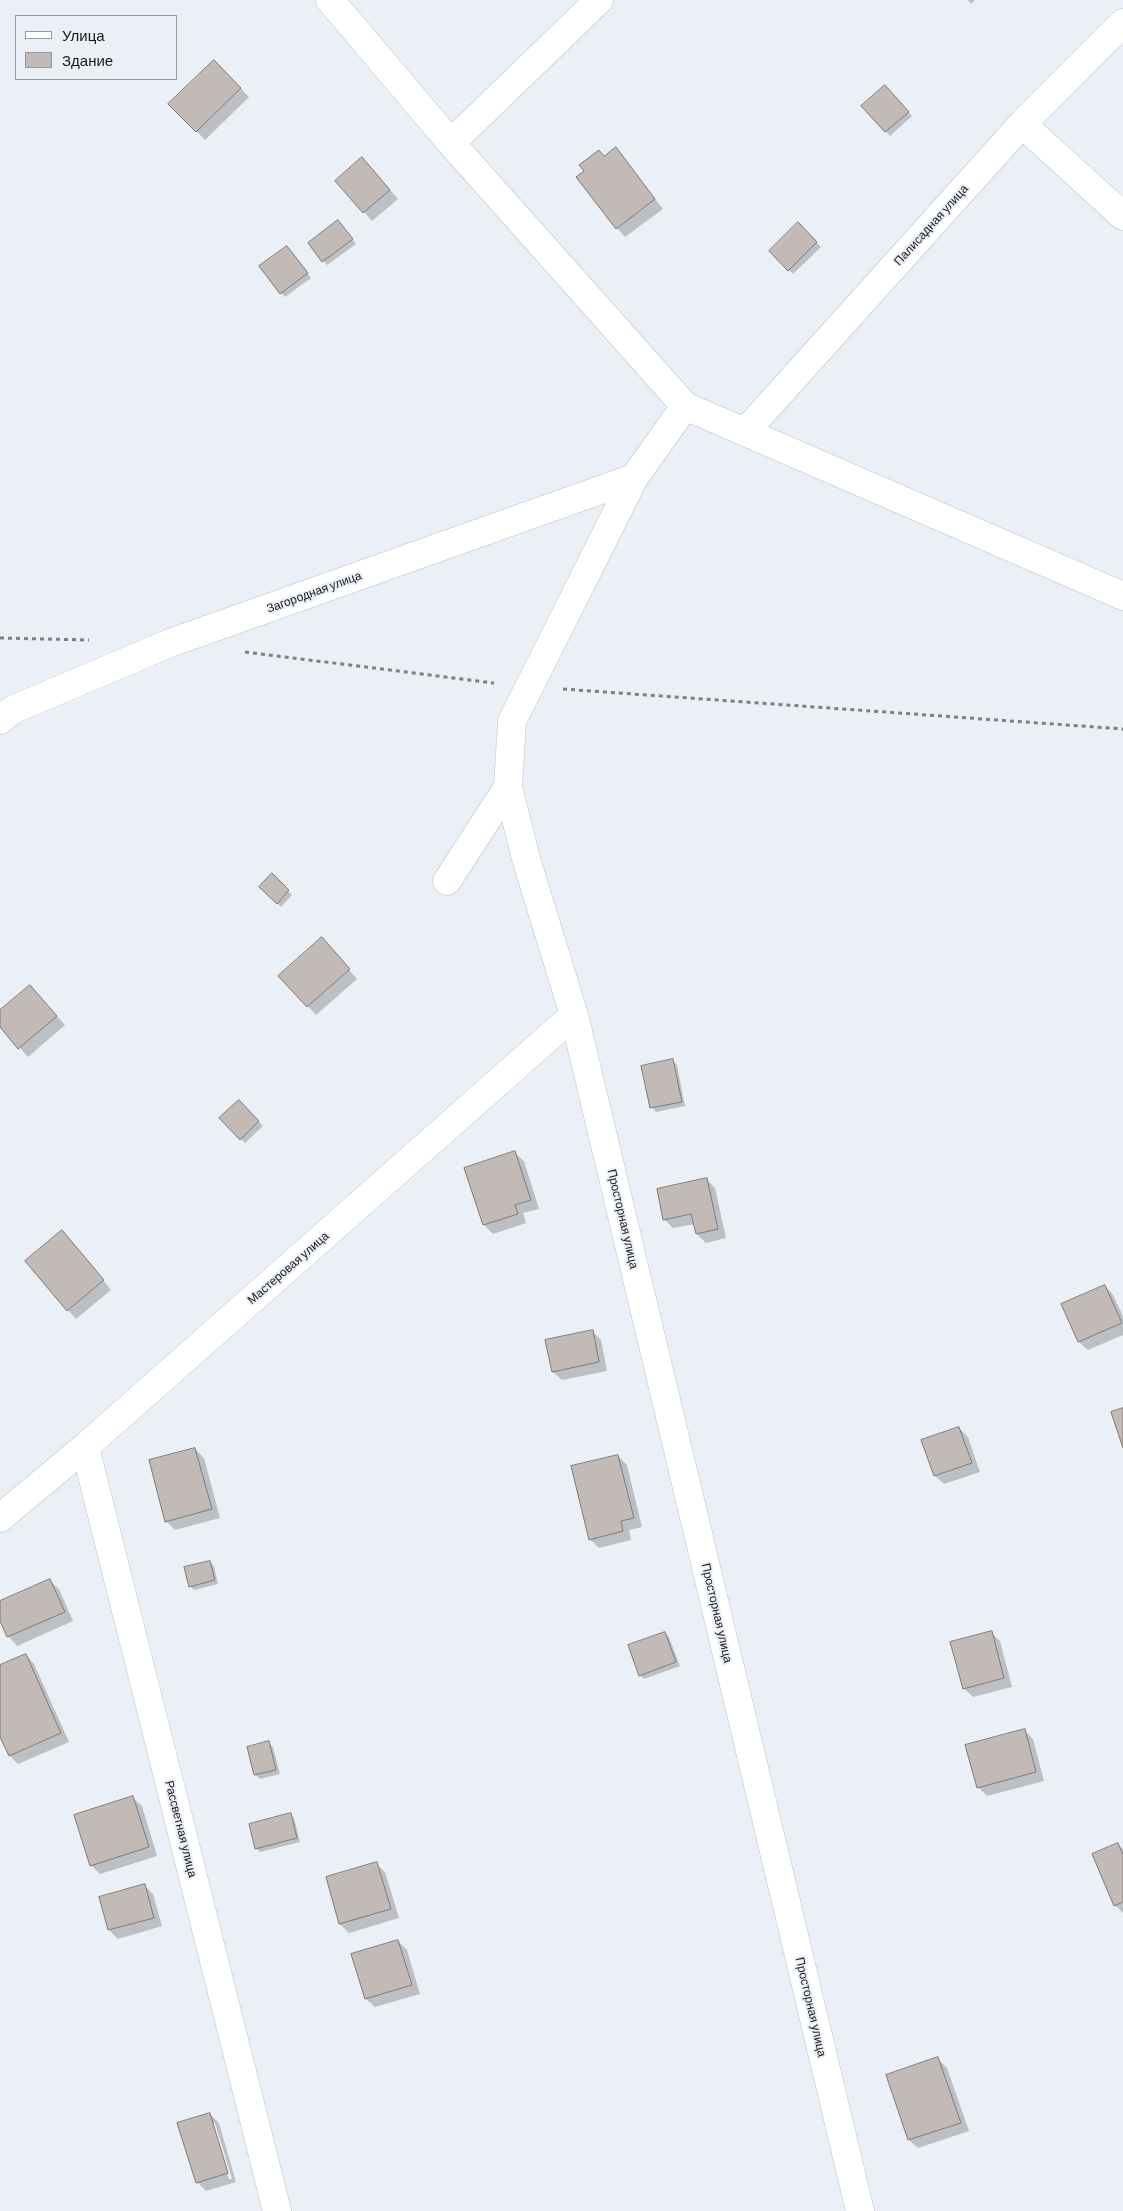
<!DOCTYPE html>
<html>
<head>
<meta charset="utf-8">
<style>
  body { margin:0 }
  #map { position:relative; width:1123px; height:2211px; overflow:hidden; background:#ebf0f6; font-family:Barlow,sans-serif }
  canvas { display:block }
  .legend { position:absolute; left:15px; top:15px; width:162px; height:65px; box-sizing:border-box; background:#ebf0f6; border:1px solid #969a9e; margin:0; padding:6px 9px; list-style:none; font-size:15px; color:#17181a }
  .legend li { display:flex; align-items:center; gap:10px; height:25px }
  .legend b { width:25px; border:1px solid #969a9e }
</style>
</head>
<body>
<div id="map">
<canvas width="1123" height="2211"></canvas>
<ul class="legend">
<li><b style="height:6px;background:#fff"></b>Улица</li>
<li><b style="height:14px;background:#c1bab7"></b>Здание</li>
</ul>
</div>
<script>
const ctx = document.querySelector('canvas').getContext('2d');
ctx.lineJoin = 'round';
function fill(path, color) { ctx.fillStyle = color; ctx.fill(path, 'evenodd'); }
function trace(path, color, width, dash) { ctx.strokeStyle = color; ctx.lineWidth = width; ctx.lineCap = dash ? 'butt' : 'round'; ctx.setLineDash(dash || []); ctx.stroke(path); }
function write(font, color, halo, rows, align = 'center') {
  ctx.font = font + ' Barlow,sans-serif'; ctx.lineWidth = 4; ctx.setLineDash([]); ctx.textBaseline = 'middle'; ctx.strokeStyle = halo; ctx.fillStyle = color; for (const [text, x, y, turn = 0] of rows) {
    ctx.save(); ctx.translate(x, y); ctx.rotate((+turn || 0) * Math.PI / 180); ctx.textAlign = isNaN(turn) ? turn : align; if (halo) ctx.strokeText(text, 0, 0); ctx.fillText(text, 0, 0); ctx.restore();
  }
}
fill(new Path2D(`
  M968 0H975L971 4Z
  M214 61 249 97 205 140 170 104Z
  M889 91 912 116 890 136 863 106Z
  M616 149 663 209 625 237 617 228 605 157Z
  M371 168 398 199 372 221 337 181Z
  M798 224 821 247 793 274 770 252Z
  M342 226 356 244 327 265 310 243Z
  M291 252 311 278 285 297 281 293Z
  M272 875 292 895 281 907 261 887Z
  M330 948 357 979 316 1015 280 976Z
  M30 987 65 1025 28 1057 0 1025V1012Z
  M673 1061 677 1065 685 1106 656 1112 652 1107Z
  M239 1101 263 1126 245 1143 221 1118Z
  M515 1153 524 1161 539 1209 523 1213 526 1223 493 1234 484 1225 466 1169Z
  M706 1179 715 1188 726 1238 706 1243 697 1234 695 1224 673 1228 665 1220 658 1190Z
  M70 1240 111 1290 76 1319 68 1310Z
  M1105 1286 1113 1295 1123 1316V1335L1088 1350 1079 1342Z
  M592 1331 601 1340 607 1371 562 1380 553 1372Z
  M959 1428 968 1437 980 1472 944 1484 935 1476Z
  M195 1449 204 1458 220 1518 175 1530 166 1521Z
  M618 1456 627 1465 642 1527 629 1530 631 1540 599 1548 590 1539Z
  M210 1562 214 1566 218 1584 194 1590 190 1586Z
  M50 1581 59 1589 73 1621 17 1646 9 1637 0 1617V1603Z
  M991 1632 1000 1641 1012 1687 973 1697 964 1688Z
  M665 1633 669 1637 680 1666 644 1679 640 1675Z
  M26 1655 34 1664 69 1742 18 1764 10 1756 0 1734V1666Z
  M1025 1731 1033 1739 1044 1781 987 1796 978 1787Z
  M269 1743 273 1747 280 1774 260 1779 256 1775Z
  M133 1798 142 1806 157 1856 100 1874 91 1865Z
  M290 1814 294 1818 300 1842 260 1852 256 1848Z
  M1118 1844 1123 1849V1913L1115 1905Z
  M376 1864 385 1872 399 1918 349 1933 340 1924 327 1878Z
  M145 1886 153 1894 162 1926 118 1939 109 1930Z
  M398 1941 407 1950 420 1994 375 2007 366 1999Z
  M938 2059 947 2068 969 2131 918 2148 909 2140 887 2076Z
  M210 2114 219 2123 236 2182 206 2191 197 2182ZM212 2123H215L232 2179H229Z`), '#0003');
const building = new Path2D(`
  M214 60 241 88 196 132 168 104Z
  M885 85 909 112 885 132 861 106Z
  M616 147 655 199 616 229 576 177 584 171 579 165 599 150 604 156Z
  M362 157 390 190 363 213 335 181Z
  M338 220 353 239 322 262 308 243Z
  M798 222 817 242 788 271 769 251Z
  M287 246 308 273 280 294 259 266Z
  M272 873 289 890 277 904 259 887Z
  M322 937 350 969 307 1007 278 976Z
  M30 985 57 1016 18 1049 0 1027V1010Z
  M673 1059 682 1102 650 1108 641 1066Z
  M239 1100 259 1121 240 1140 219 1118Z
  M515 1151 531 1200 515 1205 518 1214 483 1225 464 1168Z
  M707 1178 718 1229 696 1234 691 1214 663 1220 657 1189Z
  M62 1230 104 1280 67 1311 25 1261Z
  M1105 1285 1122 1323 1078 1342 1061 1304Z
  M593 1330 599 1362 552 1372 545 1340Z
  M1123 1408V1448L1111 1412Z
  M959 1427 972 1463 934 1476 921 1440Z
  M195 1448 212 1509 165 1522 149 1460Z
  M618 1455 634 1518 621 1521 623 1531 589 1540 571 1466Z
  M210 1561 215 1580 189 1587 184 1567Z
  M50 1579 65 1612 7 1637 0 1621V1601Z
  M992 1631 1004 1678 963 1689 950 1642Z
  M665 1632 676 1662 639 1676 628 1645Z
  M26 1654 61 1733 9 1756 0 1737V1665Z
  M1025 1729 1036 1772 977 1788 965 1745Z
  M269 1741 276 1770 254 1775 247 1747Z
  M133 1796 149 1847 90 1866 74 1815Z
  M291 1813 297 1838 255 1849 249 1824Z
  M1118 1843 1123 1855V1902L1114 1906 1092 1854Z
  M377 1862 391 1909 339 1924 326 1877Z
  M145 1884 154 1918 108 1930 99 1897Z
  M398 1940 412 1985 365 1999 351 1954Z
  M938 2057 961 2123 908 2140 886 2075Z
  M210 2113 228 2173 196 2183 177 2123Z`);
fill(building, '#c1bab7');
trace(building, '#807976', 1);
const minor = new Path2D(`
  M330 0 451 143 685 406 1123 596
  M1022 124 1123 216
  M451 143 599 0
  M685 406 634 478 512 721 508 787 527 862 574 1015 860 2211
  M745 432 1022 124 1123 23
  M0 720 12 710 170 643 634 478
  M447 881 508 787
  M85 1447 277 2211
  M0 1518 85 1447 574 1015`);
trace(minor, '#bcc1c7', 29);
trace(new Path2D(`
  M0 638 89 640
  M245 652 494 683
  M563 689 1123 729`), '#7c7f83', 3, [4, 4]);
trace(minor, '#fff', 28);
write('12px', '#17181a', '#ebf0f6', [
  ["Палисадная улица",931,225,-48],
  ["Загородная улица",314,592,-20],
  ["Просторная улица",623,1219,77],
  ["Мастеровая улица",288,1268,-41],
  ["Просторная улица",717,1613,77],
  ["Рассветная улица",181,1829,76],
  ["Просторная улица",811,2007,77]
]);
</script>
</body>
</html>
